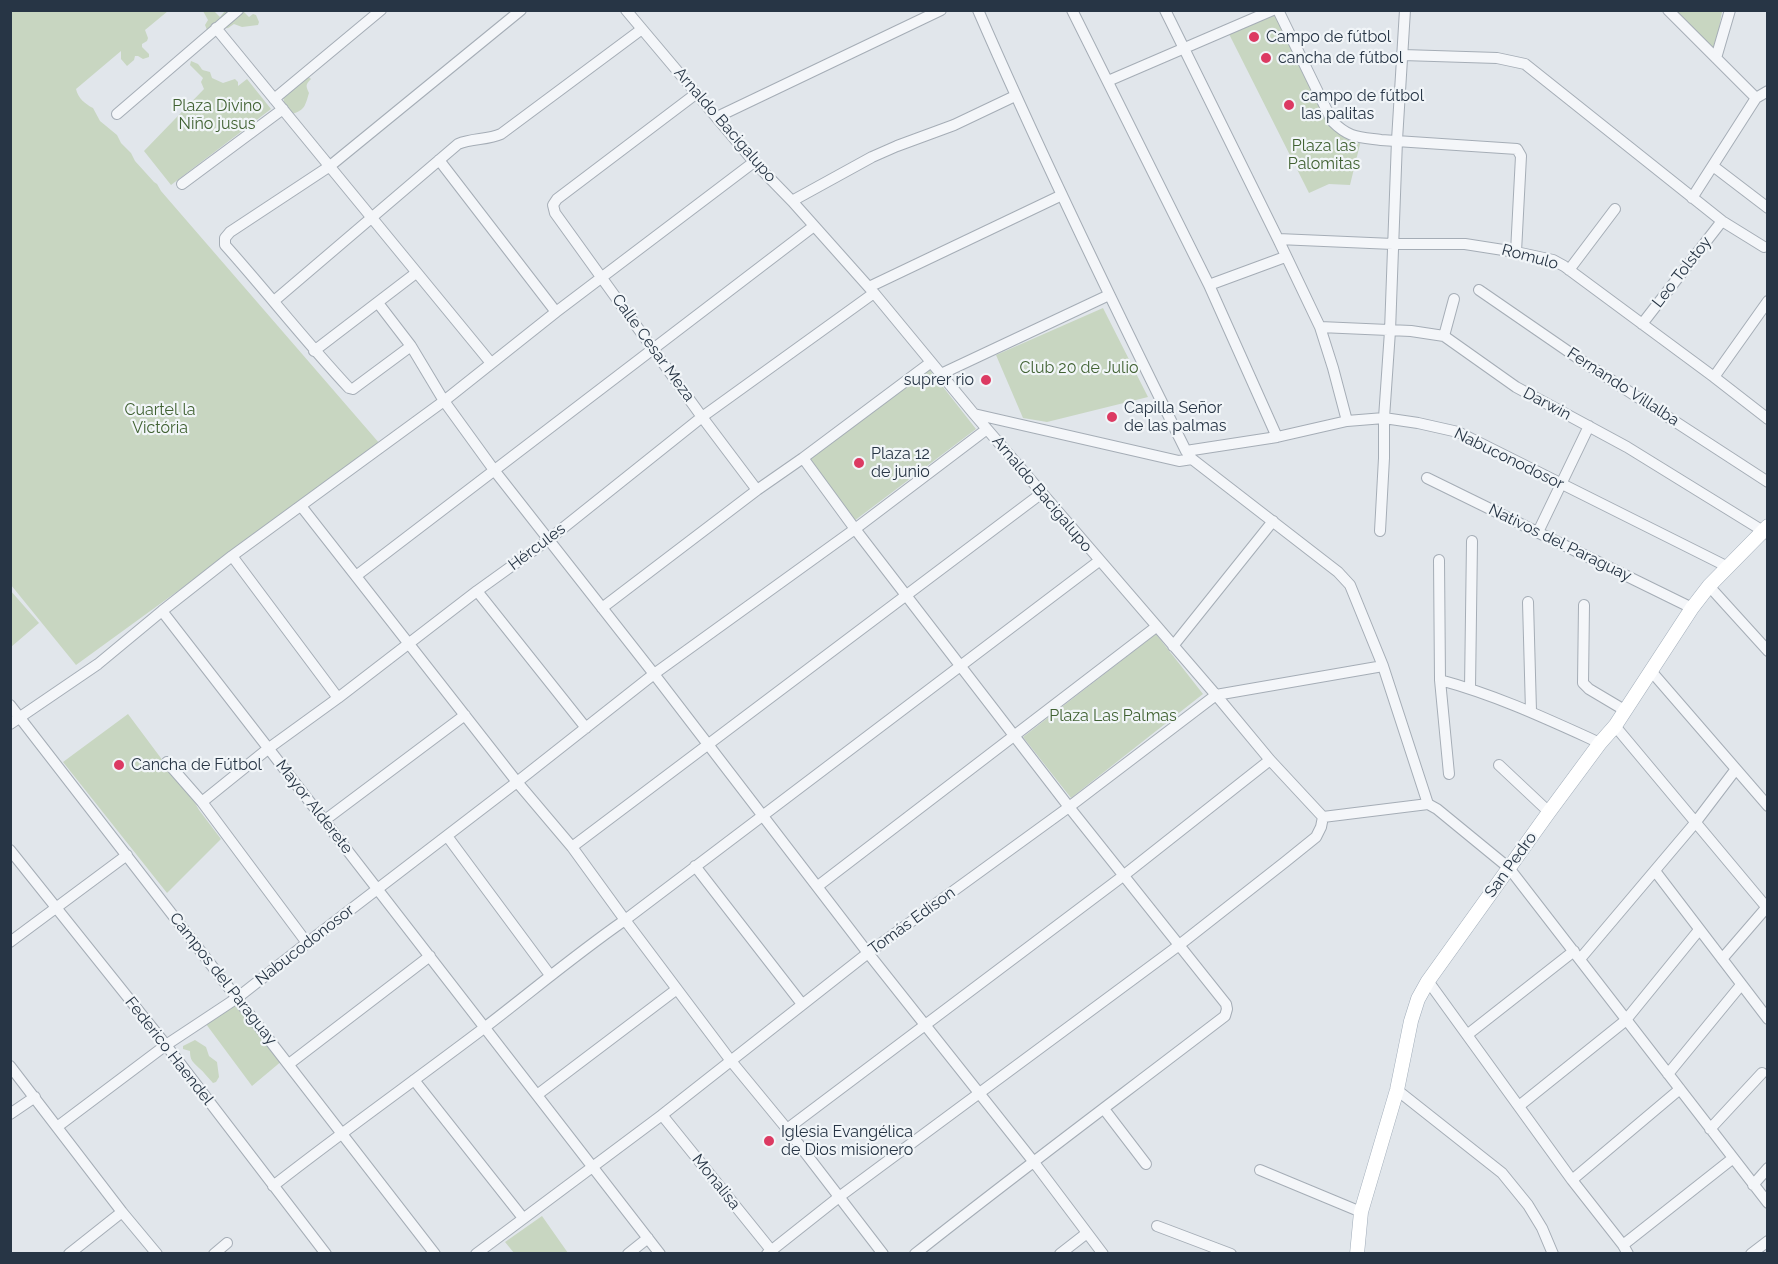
<!DOCTYPE html>
<html>
<head>
<meta charset="utf-8">
<style>
  body { margin:0 }
  #map { position:relative; width:1778px; height:1264px; overflow:hidden; background:#e1e6eb; font-family:Raleway,sans-serif }
  canvas { display:block }
  .frame { position:absolute; inset:0; border:12px solid #273545; pointer-events:none }
</style>
</head>
<body>
<div id="map">
<canvas width="1778" height="1264"></canvas>
<div class="frame"></div>
</div>
<script>
const ctx = document.querySelector('canvas').getContext('2d');
ctx.lineJoin = 'round';
function fill(path, color) { ctx.fillStyle = color; ctx.fill(path, 'evenodd'); }
function trace(path, color, width, dash) { ctx.strokeStyle = color; ctx.lineWidth = width; ctx.lineCap = dash ? 'butt' : 'round'; ctx.setLineDash(dash || []); ctx.stroke(path); }
function write(font, color, halo, rows, align = 'center') {
  ctx.font = font + ' Raleway,sans-serif'; ctx.lineWidth = 4.5; ctx.setLineDash([]); ctx.textBaseline = 'middle'; ctx.strokeStyle = halo; ctx.fillStyle = color; for (const [text, x, y, turn = 0] of rows) {
    ctx.save(); ctx.translate(x, y); ctx.rotate((+turn || 0) * Math.PI / 180); ctx.textAlign = isNaN(turn) ? turn : align; if (halo) ctx.strokeText(text, 0, 0); ctx.fillText(text, 0, 0); ctx.restore();
  }
}
fill(new Path2D(`
  M1720 10 1722 12 1715 50 1677 11Z
  M10 11H168L145 30 148 38 147 41 142 44V47L149 54V57L143 59 138 56H135L134 60 127 66 121 59V51L76 89C78 98 85 104 93 108L100 121 117 135 121 143 131 153 135 161 154 182 157 184 161 191 380 444 76 665 11 585Z
  M203 11H214L220 17 225 11H243L249 17 253 14 256 15 259 22 258 25 242 27 234 24 228 28 207 30 205 25 208 20Z
  M1275 12 1331 126 1361 140 1350 185 1329 184 1309 193 1228 32Z
  M191 61 198 64C204 71 199 69 210 72L212 78 223 83 235 79 238 82V86L247 79 271 109 171 185 144 151 204 89 201 82 203 78 190 65Z
  M308 76 311 79C305 85 306 86 309 93 305 106 305 110 292 114L283 104 284 100 282 97 291 89H294Z
  M1103 308 1148 397 1047 422 1023 418 996 355Z
  M929 369 976 429 854 521 809 458Z
  M10 590 39 623 11 647H10Z
  M1156 634 1203 694 1071 798 1023 737Z
  M128 714 181 785 189 792 199 810 221 839 167 893 63 762Z
  M236 1000 283 1060 252 1086 206 1024Z
  M195 1040 206 1047 209 1056 217 1062 219 1077 216 1082 213 1083C208 1078 204 1072 199 1068 193 1062 190 1061 190 1051L183 1049V1046Z
  M542 1216 568 1253H514L505 1242Z`), '#c8d6c1');
const minor = new Path2D(`
  M626 10 754 162 792 201 874 293 974 414 1216 695 1270 760 1323 817
  M978 10C1043 160 1114 306 1186 451L1192 459 1338 572 1350 585 1383 666 1428 804
  M1072 10 1209 285 1277 437
  M1165 10 1278 239 1320 327 1333 368 1347 421
  M1278 10 1332 121C1349 138 1358 137 1381 140L1517 149 1521 156 1516 252
  M1668 10 1756 98
  M216 28 491 363
  M1403 55 1497 58 1525 64 1722 221 1764 247
  M1716 58 1730 10
  M1108 81 1273 10
  M697 93 557 199 553 205 555 213 702 417 757 490
  M274 99 381 10
  M117 114 238 10
  M717 117 941 10
  M439 160 556 312
  M1713 166 1768 208
  M182 184 283 109
  M1692 198 1756 98 1768 91
  M792 201 872 157 897 146 954 125 1015 96
  M1278 239 1393 244H1465L1516 252 1553 260 1564 266 1714 377 1768 419
  M1569 270 1615 209
  M1209 285 1285 257
  M869 287 1062 195
  M1479 290 1585 363 1768 482
  M274 301 458 144C472 138 488 140 501 134L642 29
  M378 303 411 346 444 401 494 470 654 674 868 953 1033 1161 1103 1254
  M1642 324 1722 221
  M1320 327 1411 331 1444 336 1516 387 1627 447 1768 534
  M1444 336 1454 299
  M411 346 353 389 349 388C306 342 267 292 225 245V238L230 232 330 166 521 10
  M314 351 416 273
  M941 374 1109 295
  M1714 377 1768 301
  M974 414 1179 461 1192 459
  M1186 451 1277 437 1347 421 1384 418 1418 423 1458 432 1726 566
  M803 458 855 529 1069 807 1226 1004 1227 1009 1225 1016C1122 1095 1017 1173 915 1254
  M1427 478 1692 608
  M301 506 517 782 572 847 625 920 731 1061 787 1129 883 1254
  M1380 531 1384 458V418L1390 331 1397 140 1405 10
  M1538 532 1589 426
  M232 556 338 698
  M1439 560 1440 680 1449 774
  M356 576 814 226
  M1709 586 1768 651
  M477 591 586 728
  M1528 602 1531 711
  M1584 605 1583 683 1589 689 1626 711
  M602 608 757 490 803 458 930 363
  M162 611 660 1254
  M1173 646 1273 521
  M1651 671 1768 806
  M1440 680C1496 695 1547 719 1600 743
  M1470 688 1472 541
  M10 705 435 1254
  M10 724 98 664 162 611 232 556 444 401 556 312 754 162
  M1615 726 1768 909
  M167 762 202 802 307 943
  M1499 765 1549 812
  M202 802 269 748 338 698 477 591 548 540 702 417 874 293
  M1323 817 1428 804 1437 809 1509 868 1768 1203
  M325 820 465 715
  M447 836 550 975
  M572 847 1042 493
  M10 850 166 1045 326 1254
  M695 866 802 1004
  M1655 871 1768 1019
  M818 886 1156 627
  M10 942 127 855
  M1580 959 1695 823 1736 769
  M1722 959 1766 908
  M1428 981 1572 1180 1623 1245 1628 1254
  M1467 1035 1574 951
  M289 1064 430 956
  M10 1066 122 1212 157 1254
  M1668 1074 1741 985
  M414 1080 523 1218
  M1397 1090 1502 1173 1528 1205 1542 1228 1553 1254
  M537 1095 677 989
  M1519 1106 1625 1021 1699 930
  M1104 1109 1146 1164
  M10 1114 35 1097
  M662 1115 771 1250
  M57 1127 166 1045 237 998 307 943 517 782 654 674 855 529 987 429
  M787 1129 1123 876 1270 760
  M1710 1129 1762 1073
  M1260 1170 1361 1212
  M1572 1180 1680 1089
  M1753 1185 1768 1168
  M273 1186C342 1132 414 1081 484 1028 531 992 576 954 625 920L1099 561
  M1157 1226 1231 1254
  M1623 1245 1732 1159
  M69 1254 122 1212
  M214 1254 227 1243
  M476 1254 662 1115 868 953 1069 807 1216 695 1383 666
  M628 1254 648 1238
  M767 1254 839 1197 1178 946 1285 862 1316 837 1321 827 1323 817
  M1060 1254 1087 1233
  M1751 1254 1768 1241`);
const major = new Path2D(`
  M1357 1254 1361 1212 1397 1090 1411 1021 1418 999 1428 981 1549 812 1600 743 1615 726 1692 608 1709 586 1768 526`);
trace(minor, '#a5adb6', 12);
trace(major, '#9fabb8', 15);
trace(minor, '#f4f6f9', 10);
trace(major, '#fff', 14);
for (const [x, y, r, color] of [
  [1254,37,6,"#dc3a62"],
  [1266,58,6,"#dc3a62"],
  [1289,105,6,"#dc3a62"],
  [986,380,6,"#dc3a62"],
  [1112,417,6,"#dc3a62"],
  [859,463,6,"#dc3a62"],
  [119,765,6,"#dc3a62"],
  [769,1141,6,"#dc3a62"]
]) { const dot = new Path2D(); dot.arc(x, y, r, 0, 2 * Math.PI); ctx.fillStyle = color; ctx.fill(dot); trace(dot, '#f1f5f8', 2); }
write('16px', '#273545', '#f1f5f8', [
  ["Campo de fútbol",1266,37],
  ["cancha de fútbol",1278,58],
  ["campo de fútbol",1301,96],
  ["las palitas",1301,114],
  ["suprer rio",974,380,"right"],
  ["Capilla Señor",1124,408],
  ["de las palmas",1124,426],
  ["Plaza 12",871,454],
  ["de junio",871,472],
  ["Cancha de Fútbol",131,765],
  ["Iglesia Evangélica",781,1132],
  ["de Dios misionero",781,1150]
], 'left');
write('16px', '#416233', '#f1f5f8', [
  ["Plaza Divino",217,106],
  ["Niño jusus",217,124],
  ["Plaza las",1324,146],
  ["Palomitas",1324,164],
  ["Club 20 de Julio",1079,368],
  ["Cuartel la",160,410],
  ["Victória",160,428],
  ["Plaza Las Palmas",1113,716]
]);
write('16px', '#273545', '#f1f5f8', [
  ["Arnaldo Bacigalupo",725,125,49],
  ["Romulo",1530,257,15],
  ["Leo Tolstoy",1682,272,-52],
  ["Calle Cesar Meza",653,348,54],
  ["Fernando Villalba",1623,387,33],
  ["Darwin",1547,404,28],
  ["Nabuconodosor",1509,459,26],
  ["Arnaldo Bacigalupo",1042,494,50],
  ["Nativos del Paraguay",1560,543,26],
  ["Hércules",537,547,-37],
  ["Mayor Alderete",314,807,52],
  ["San Pedro",1511,865,-54],
  ["Tomás Edison",912,921,-36],
  ["Nabucodonosor",305,945,-38],
  ["Campos del Paraguay",223,979,52],
  ["Federico Haendel",169,1051,52],
  ["Monalisa",716,1182,51]
]);
</script>
</body>
</html>
